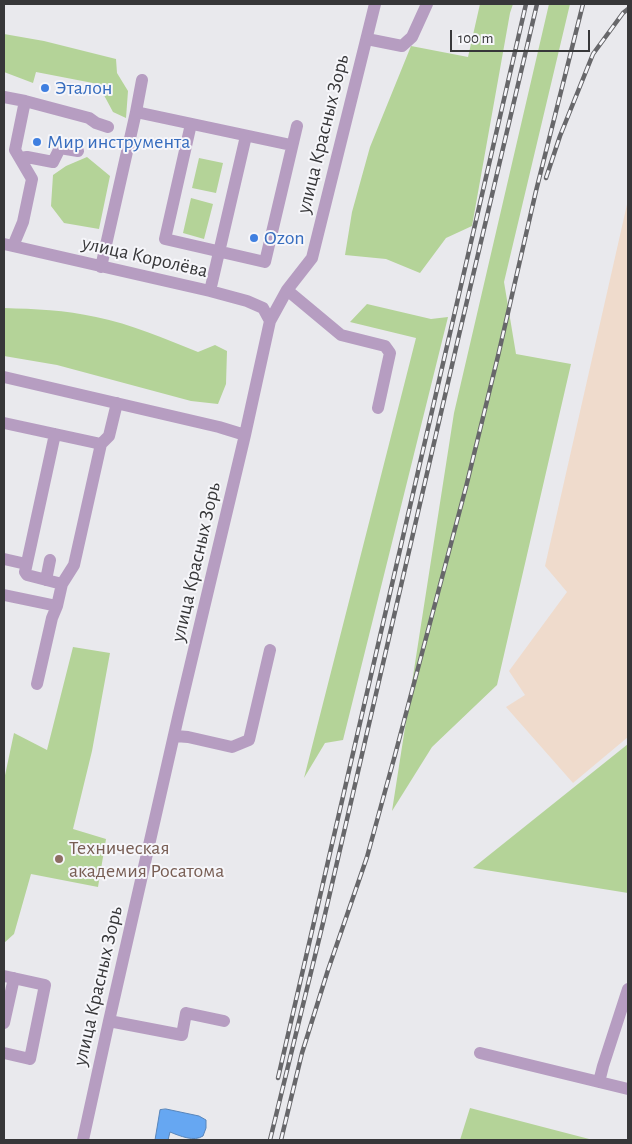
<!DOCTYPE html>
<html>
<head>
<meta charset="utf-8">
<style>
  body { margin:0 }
  #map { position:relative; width:632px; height:1144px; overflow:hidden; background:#e9e9ed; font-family:"Alegreya Sans",sans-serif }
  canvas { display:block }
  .frame { position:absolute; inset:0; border:5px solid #373739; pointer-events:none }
  .scale { position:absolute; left:450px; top:30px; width:140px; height:22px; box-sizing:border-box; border:2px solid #373739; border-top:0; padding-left:6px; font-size:15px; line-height:18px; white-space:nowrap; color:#373739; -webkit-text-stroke:4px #f6f6fa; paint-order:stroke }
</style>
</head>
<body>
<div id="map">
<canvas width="632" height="1144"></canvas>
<div class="frame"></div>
<div class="scale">100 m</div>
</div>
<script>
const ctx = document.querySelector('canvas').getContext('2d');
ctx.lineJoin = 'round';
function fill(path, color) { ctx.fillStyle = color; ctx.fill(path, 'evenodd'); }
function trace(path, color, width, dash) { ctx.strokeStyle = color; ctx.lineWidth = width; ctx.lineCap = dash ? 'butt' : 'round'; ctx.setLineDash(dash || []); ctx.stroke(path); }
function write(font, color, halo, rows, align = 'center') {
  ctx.font = font + ' "Alegreya Sans",sans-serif'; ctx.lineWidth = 4; ctx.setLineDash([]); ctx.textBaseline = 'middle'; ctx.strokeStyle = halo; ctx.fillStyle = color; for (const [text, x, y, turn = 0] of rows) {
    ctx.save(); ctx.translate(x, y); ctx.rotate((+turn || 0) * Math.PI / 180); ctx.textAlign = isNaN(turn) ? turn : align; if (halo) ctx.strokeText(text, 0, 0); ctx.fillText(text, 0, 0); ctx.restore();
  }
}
fill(new Path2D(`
  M628 200V737L573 783 506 707 525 695 509 671 567 592 545 566Z`), '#efdbcc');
fill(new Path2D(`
  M480 4H513L510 13 472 226 446 238 420 273 386 259 345 255 352 212 370 147 411 46 468 57Z
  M549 4H570L504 282 516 354 571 364 497 685 432 747 392 811 454 413Z
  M4 34 44 41 116 59 117 73 128 91 126 118 113 112 98 84 36 72 33 83 4 72Z
  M87 157 110 176 99 229 64 223 51 206 53 175 66 166Z
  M199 158 223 163 216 193 192 188Z
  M191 198 213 204 204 239 183 233Z
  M367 304 431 319 448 317 343 740 325 743 304 778 416 338 350 322Z
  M4 308C35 309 65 310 96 317 131 324 165 339 198 352L215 345 227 351 226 384 218 404 191 401 57 365 4 356Z
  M73 647 110 653 92 751 73 829 106 839 98 887 31 874 14 934 4 943V780L14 733 47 750Z
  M628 744V893L473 868Z
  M470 1108 593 1140H460Z`), '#b4d398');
const water = new Path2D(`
  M166 1109 199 1116 206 1120V1128L203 1136C194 1142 180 1136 170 1132L168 1140H155L160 1110Z`);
fill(water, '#66a7f2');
trace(water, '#5885ba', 1);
trace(new Path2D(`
  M367 39 402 46 412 37 427 4
  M4 97 25 101 89 118 96 123 108 127
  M136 112 142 80
  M191 124 165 239 265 262 297 126
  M20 158 27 157 53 162 60 148 78 151
  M4 244 210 291 247 301 263 308 270 321
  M13 246 23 222 32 179 15 150 25 101
  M101 267 136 112 291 145
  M287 290 341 335 385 346 390 353 378 408
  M210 291 246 136
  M4 377 219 427 245 435
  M4 423 101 444 109 436 117 403
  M55 434 25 572 27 575 31 576 62 584
  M4 559 26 564
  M46 580 50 560
  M4 595 57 606
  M37 684 52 618 57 606 62 584 74 565 101 444
  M175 736 188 737 232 747 249 740 270 650
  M4 976 45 985 30 1059 4 1053
  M109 1021 182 1035 186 1013 224 1021
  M4 1023 14 978
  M480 1053 628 1089
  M599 1082 603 1066 628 989
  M83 1140 109 1021 179 713 245 435 270 321 287 290 312 258 375 4`), '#b69dc1', 12);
const rail = new Path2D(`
  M546 178 560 136 593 54 623 13 628 9
  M278 1078 526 4
  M270 1140 323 923 459 335 537 4
  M281 1140 302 1053 328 970 367 857 395 755 466 487 498 356 536 191 583 4`);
trace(rail, '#67676a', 4.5);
trace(rail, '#f6f6fa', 2.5, [8]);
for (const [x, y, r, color] of [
  [45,88,5,"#3f7fe0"],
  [37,142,5,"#3f7fe0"],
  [254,238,5,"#3f7fe0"],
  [59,859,5,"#8d6e63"]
]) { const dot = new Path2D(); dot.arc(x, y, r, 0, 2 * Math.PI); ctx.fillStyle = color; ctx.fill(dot); trace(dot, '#f6f6fa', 2); }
write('20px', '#366cbe', '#f6f6fa', [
  ["Эталон",55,88],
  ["Мир инструмента",47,142],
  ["Ozon",264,238]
], 'left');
write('20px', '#373739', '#f6f6fa', [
  ["улица Красных Зорь",323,134,-76],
  ["улица Королёва",145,257,13],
  ["улица Красных Зорь",196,562,-77],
  ["улица Красных Зорь",98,986,-77]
]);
write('20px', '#785e54', '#f6f6fa', [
  ["Техническая",69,848],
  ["академия Росатома",69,871]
], 'left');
</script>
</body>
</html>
